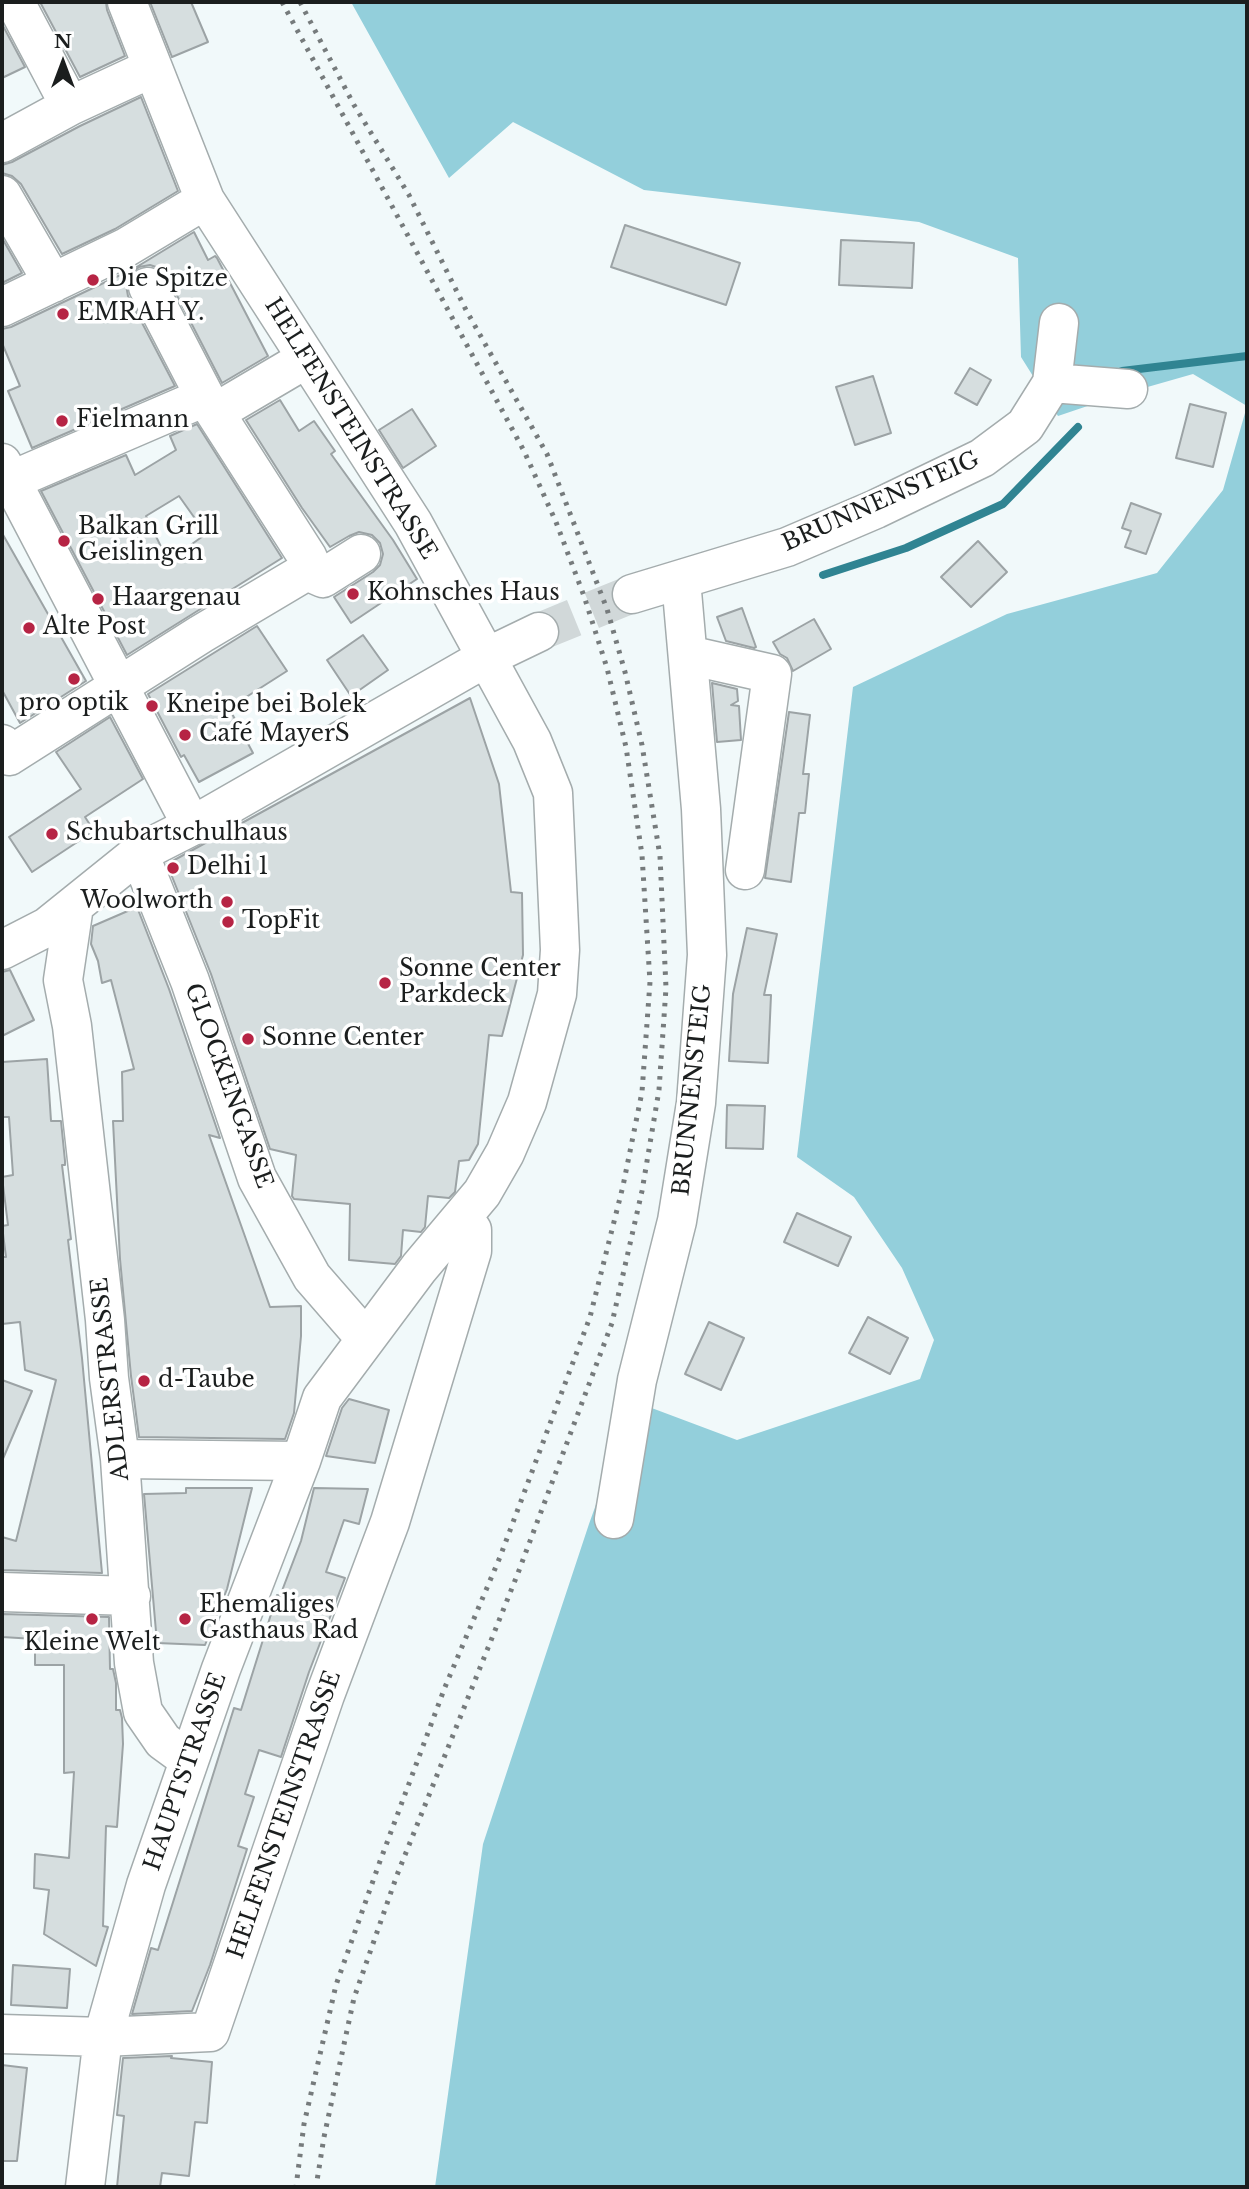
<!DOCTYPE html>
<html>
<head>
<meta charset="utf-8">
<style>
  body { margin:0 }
  #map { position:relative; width:1249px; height:2189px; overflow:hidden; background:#f1f9fa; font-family:"Libre Baskerville",serif }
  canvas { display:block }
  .frame { position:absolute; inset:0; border:4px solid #1b1e1e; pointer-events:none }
  .north { position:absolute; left:28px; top:28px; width:70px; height:70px; -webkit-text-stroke:5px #fff; paint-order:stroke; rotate:0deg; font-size:19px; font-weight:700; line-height:28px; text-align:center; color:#1b1e1e }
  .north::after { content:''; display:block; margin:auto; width:24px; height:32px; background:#1b1e1e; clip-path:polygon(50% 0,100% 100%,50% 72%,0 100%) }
</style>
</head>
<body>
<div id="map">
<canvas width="1249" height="2189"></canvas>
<div class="frame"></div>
<div class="north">N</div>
</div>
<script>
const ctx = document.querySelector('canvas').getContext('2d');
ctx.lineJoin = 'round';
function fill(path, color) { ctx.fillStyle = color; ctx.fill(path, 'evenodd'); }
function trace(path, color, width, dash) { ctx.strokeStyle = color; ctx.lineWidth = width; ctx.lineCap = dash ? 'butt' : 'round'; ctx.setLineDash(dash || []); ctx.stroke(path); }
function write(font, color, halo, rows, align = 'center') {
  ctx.font = font + ' "Libre Baskerville",serif'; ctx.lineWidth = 7; ctx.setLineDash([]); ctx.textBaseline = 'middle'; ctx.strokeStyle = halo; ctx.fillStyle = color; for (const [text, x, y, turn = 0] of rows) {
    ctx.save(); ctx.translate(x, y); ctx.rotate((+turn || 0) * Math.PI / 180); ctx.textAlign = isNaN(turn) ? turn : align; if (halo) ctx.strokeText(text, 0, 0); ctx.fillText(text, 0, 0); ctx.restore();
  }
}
fill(new Path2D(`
  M351 2H1247V2187H435L483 1844 589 1524 633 1401 737 1440 920 1379 934 1340 902 1268 854 1197 797 1157 853 687 1007 614 1157 573 1223 490 1247 406 1193 374 1123 394 1058 416 1021 357 1018 258 919 222 644 190 513 122 449 178Z`), '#93cfdb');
trace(new Path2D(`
  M1122 371 1247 356
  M823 575 906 548 1003 504 1078 427`), '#308492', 8);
const building = new Path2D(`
  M40 2H106L107 10 125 56 80 77Z
  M150 2H191L208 42 172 57Z
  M2 24 25 67 2 78Z
  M141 97 178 191 115 229 62 254 21 184 12 176 2 173V165L12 162 80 126Z
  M625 225 740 263 726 305 611 267Z
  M194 232 208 260 215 256 217 258 268 356 222 383 167 276 159 268 150 265 139 267 129 276 126 285 128 296 175 386 32 448 8 391 20 386 2 343V329L11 327 135 268Z
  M2 238 22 273 2 283Z
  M841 240 914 243 912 288 839 285Z
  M970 368 991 380 977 405 955 393Z
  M873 376 891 433 855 445 836 387Z
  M280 400 299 431 314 421 335 451 331 454 393 540 417 579 351 623 334 597 373 572 380 565 383 554 380 543 372 535 359 532 349 536 330 547 302 508 246 420Z
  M1190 404 1226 413 1213 467 1176 458Z
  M412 409 436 446 403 468 379 430Z
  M197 424 282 558 127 655 41 491 126 455 135 475 176 450 170 436ZM179 496 206 534 168 561 146 516Z
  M1131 503 1161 514 1146 554 1125 547 1131 531 1122 528Z
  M2 533 86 681 20 723 2 690Z
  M978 541 1007 572 971 607 941 577Z
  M742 608 756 647 754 648 726 641 717 617Z
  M814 619 831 649 793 671 787 658 780 654 773 642Z
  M257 626 287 671 229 708 253 753 199 782 184 755 181 757 148 694Z
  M363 635 388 670 351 696 327 660Z
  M712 683 737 689 738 701 731 705 739 706 741 740 717 742Z
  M470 698 499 784 511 892 522 893 523 955 502 1036 489 1035 478 1144 469 1160 459 1161 455 1192 449 1198 428 1196 425 1227 421 1232 403 1230 401 1256 395 1264 349 1260 350 1204 294 1199 292 1196 296 1155 270 1149 211 974 167 864Z
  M789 712 810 715 803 774H809L805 813H799L791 882 765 878Z
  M110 717 143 779 85 817 94 831 32 872 9 837 81 789 56 752Z
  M137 907 169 989 220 1138 209 1135 270 1307 301 1306V1336L294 1413 285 1439 139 1437 131 1376 120 1259 113 1121H123L122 1072 134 1069 111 980 102 983 98 961 91 944 93 926Z
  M747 928 777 934 764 995H771L768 1063 729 1061 733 994Z
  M10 970 34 1020 2 1036V972Z
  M47 1059 51 1121H61L65 1161V1165H62L71 1239 68 1240 82 1358 102 1573 2 1570V1537L16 1541 56 1380 25 1370 20 1322 2 1324V1257H6L2 1226 8 1225 2 1177 13 1175 9 1117H2V1062Z
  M727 1105 765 1106 763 1149 726 1148Z
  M797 1213 851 1237 838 1266 784 1242Z
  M868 1317 908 1338 890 1374 849 1353Z
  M709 1322 744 1338 721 1390 685 1374Z
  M2 1380 32 1391 2 1461Z
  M349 1399 389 1410 375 1463 326 1456 342 1408Z
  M186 1488H252L227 1589 205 1645 157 1643 144 1494 186 1493Z
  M314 1488 368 1489 359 1524 344 1520 326 1572 345 1578 309 1672 281 1757 259 1750 245 1794 254 1797 238 1846 247 1849 210 1965 192 2011 132 2014 151 1948 158 1950 234 1708 241 1710 277 1595 280 1596 301 1541Z
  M2 1614 109 1617 110 1669H113L116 1683V1710H120L122 1718 123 1744 117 1827 106 1826 103 1926 108 1927 96 1966 44 1934 49 1890 34 1888 35 1854 69 1858 74 1772 64 1773V1665H35V1639L2 1637Z
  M13 1965 70 1969 67 2008 11 2005Z
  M172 2056 171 2058 212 2062 207 2123 195 2122 189 2176 162 2173 160 2187H117L124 2116 117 2115 123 2058Z
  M2 2065 27 2068 17 2161H2Z`);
fill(building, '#d6dedf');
trace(building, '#9ca3a5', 2);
trace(new Path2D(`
  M539 632 632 594`), '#d1d8d9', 38, [38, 19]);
const minor = new Path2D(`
  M15 2 70 106
  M2 143 70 106 152 68
  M2 195 53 283
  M2 307 125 248 205 200
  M1052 383 1128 389
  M216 412 306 359
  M2 463 192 826
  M10 481 205 397
  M307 571 323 578 361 554
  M632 594 787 547 876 509 982 458 1025 426 1052 383 1059 323
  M688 655 772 674 745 870
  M2 744 9 756 201 634 307 571 308 558 205 397 148 287
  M139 853 190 981 257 1178 312 1277 365 1338
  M74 906 63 980 72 1026 105 1320 109 1378 120 1459 134 1663 143 1712 163 1741 189 1760
  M2 950 47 927 139 853 192 826 487 657 539 632
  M120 1459 301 1461
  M614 1519 637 1380 677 1221 696 1103 707 955 701 809 681 580
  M2 1592 131 1596
  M2 2034 103 2037 210 2032 325 1695 390 1522 472 1251V1230L463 1217
  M85 2187 103 2037 146 1885 221 1669 301 1461 322 1398 419 1268 482 1193 505 1153 527 1102 557 994 560 950 553 793 532 741 413 523 205 200 127 2`);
trace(minor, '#a4acad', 41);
trace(minor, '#fff', 38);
trace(new Path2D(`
  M282 2 524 451 556 522 584 596 607 668 626 747 642 855 650 982 642 1092 623 1186 590 1317 500 1557 445 1687 379 1864 336 1985 304 2124 296 2187
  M300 2 354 105 409 195 466 310 547 454 607 609 625 672 642 745 660 856 666 988 659 1090 642 1191 612 1323 518 1573 397 1875 354 1998 324 2137 316 2187`), '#767b7c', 5, [3.5, 7]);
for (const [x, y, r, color] of [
  [93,280,7,"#b62444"],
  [63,314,7,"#b62444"],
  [62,421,7,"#b62444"],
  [64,541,7,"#b62444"],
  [353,594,7,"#b62444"],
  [98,599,7,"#b62444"],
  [29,628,7,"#b62444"],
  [74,679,7,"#b62444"],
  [152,706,7,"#b62444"],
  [185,735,7,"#b62444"],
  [52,834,7,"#b62444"],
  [173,868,7,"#b62444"],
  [227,902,7,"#b62444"],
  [228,922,7,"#b62444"],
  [385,983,7,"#b62444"],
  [248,1039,7,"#b62444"],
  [144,1381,7,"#b62444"],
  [92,1619,7,"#b62444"],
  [185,1619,7,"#b62444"]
]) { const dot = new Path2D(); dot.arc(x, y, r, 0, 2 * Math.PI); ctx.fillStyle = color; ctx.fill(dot); trace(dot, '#fff', 2.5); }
write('23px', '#1b1e1e', '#fff', [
  ["Die Spitze",107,280],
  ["EMRAH Y.",77,314],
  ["Fielmann",76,421],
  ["Balkan Grill",78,528],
  ["Geislingen",78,554],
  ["Kohnsches Haus",367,594],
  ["Haargenau",112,599],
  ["Alte Post",43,628],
  ["pro optik",74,704,"center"],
  ["Kneipe bei Bolek",166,706],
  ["Café MayerS",199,735],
  ["Schubartschulhaus",66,834],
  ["Delhi 1",187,868],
  ["Woolworth",213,902,"right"],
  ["TopFit",242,922],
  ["Sonne Center",399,970],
  ["Parkdeck",399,996],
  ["Sonne Center",262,1039],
  ["d-Taube",158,1381],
  ["Ehemaliges",199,1606],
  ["Gasthaus Rad",199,1632],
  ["Kleine Welt",92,1644,"center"]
], 'left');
write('23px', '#1b1e1e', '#fff', [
  ["HELFENSTEINSTRASSE",350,429,58],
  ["BRUNNENSTEIG",881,502,-24],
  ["GLOCKENGASSE",228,1086,70],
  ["BRUNNENSTEIG",693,1090,-84],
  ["ADLERSTRASSE",111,1379,-96],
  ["HAUPTSTRASSE",186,1772,-71],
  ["HELFENSTEINSTRASSE",285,1815,-71]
]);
</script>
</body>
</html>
